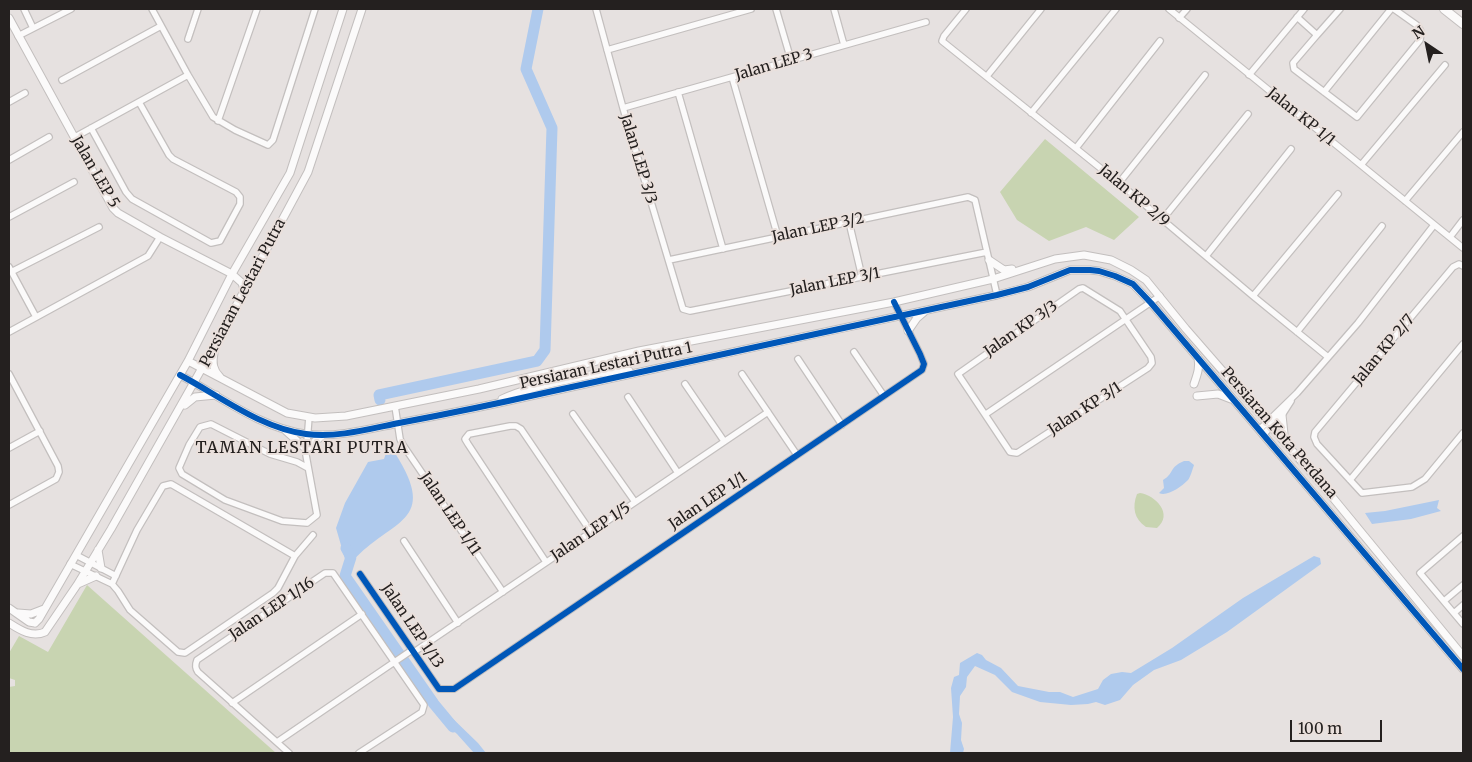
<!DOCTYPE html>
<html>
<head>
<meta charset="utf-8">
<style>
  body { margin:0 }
  #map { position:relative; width:1472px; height:762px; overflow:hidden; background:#e6e1e0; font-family:Merriweather,serif }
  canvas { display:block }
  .frame { position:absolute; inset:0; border:10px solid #24201f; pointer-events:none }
  .north { position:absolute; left:1402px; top:20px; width:50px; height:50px; -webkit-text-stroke:4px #eae0dc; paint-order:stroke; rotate:326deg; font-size:14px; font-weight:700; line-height:20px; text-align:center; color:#24201f }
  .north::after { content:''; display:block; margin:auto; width:18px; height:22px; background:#24201f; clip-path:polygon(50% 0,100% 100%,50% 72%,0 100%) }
  .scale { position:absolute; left:1290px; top:720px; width:92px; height:22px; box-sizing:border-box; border:2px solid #24201f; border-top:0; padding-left:6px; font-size:15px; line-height:18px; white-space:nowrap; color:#24201f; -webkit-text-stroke:4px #eae0dc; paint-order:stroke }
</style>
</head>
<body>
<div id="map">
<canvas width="1472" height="762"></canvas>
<div class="frame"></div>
<div class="north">N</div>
<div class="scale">100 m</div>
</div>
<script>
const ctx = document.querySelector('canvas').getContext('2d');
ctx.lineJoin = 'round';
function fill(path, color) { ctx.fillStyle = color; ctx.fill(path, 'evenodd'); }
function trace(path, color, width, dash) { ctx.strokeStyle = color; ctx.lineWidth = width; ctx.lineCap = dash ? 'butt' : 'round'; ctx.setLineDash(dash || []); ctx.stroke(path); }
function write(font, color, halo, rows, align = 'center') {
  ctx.font = font + ' Merriweather,serif'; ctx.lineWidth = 4; ctx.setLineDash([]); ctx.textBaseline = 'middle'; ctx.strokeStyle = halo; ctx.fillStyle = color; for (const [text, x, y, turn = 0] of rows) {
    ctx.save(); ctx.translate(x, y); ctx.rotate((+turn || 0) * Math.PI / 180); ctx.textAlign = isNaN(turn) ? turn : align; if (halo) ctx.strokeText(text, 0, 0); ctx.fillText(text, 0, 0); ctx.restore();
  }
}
fill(new Path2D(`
  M1045 139 1139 217 1114 240 1086 227 1049 241 1017 220 1000 192Z
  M1140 493C1155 495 1174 514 1157 528L1146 527C1134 519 1132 507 1137 494Z
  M87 585 276 753H9V687L15 686V680L9 678V653L19 636 48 652Z`), '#c8d4b1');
fill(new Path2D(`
  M386 453H395C440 524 391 518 353 561L345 559 336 528 345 503 368 462 384 459Z
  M1184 461H1189L1194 465C1193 468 1190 478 1188 480 1181 487 1167 497 1159 493L1164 488 1163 480C1174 474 1169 467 1184 461Z
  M1439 500 1437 508 1441 511 1411 519 1372 524 1365 513 1385 511Z
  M1314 556 1320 558 1321 564 1227 632 1181 660 1154 670 1133 685 1120 700 1105 705 1096 702 1088 704 1071 705 1040 702 1012 692 995 675 975 666 967 677 966 687 960 696 959 714 962 723 961 740 964 749 963 753H950L953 717 951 688 954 677 959 675 960 663 977 653 982 655 986 660 1001 668 1018 686 1049 692H1060L1073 697 1098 689 1103 680 1111 674 1122 672 1131 673 1172 648 1243 598Z
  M448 714 478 743 486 753H474L457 734 441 720Z`), '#afcaed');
trace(new Path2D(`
  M380 400 379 395 537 361 545 350 552 128 526 69 538 9
  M346 548 351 557 345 576 434 704 453 727`), '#afcaed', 11);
const minor = new Path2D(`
  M24 9 33 28
  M152 9 188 75 213 117 235 130 268 145 273 140 315 9
  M596 9 623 108 683 309 690 311 987 252
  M776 9 791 60
  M834 9 844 45
  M966 9 944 36 942 41 1119 183 1253 296 1328 357
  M1169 9 1463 248
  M1297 17 1317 35 1293 63 1294 69 1357 117 1420 40 1421 32 1418 26 1394 9
  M1179 18 1187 9
  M1317 35 1340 9
  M18 36 71 9
  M188 39 198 9
  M607 50 751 9
  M1249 75 1304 9
  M987 76 1041 9
  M732 77 778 237
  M62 80 161 26
  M678 92 723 249
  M1324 92 1391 9
  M9 102 25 93
  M623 108 926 22
  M1031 113 1116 9
  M218 121 257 9
  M91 128 126 192 132 199 211 243 220 241 240 204V197L236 192 173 159 169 155 139 102
  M75 137 188 75
  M1076 148 1160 41
  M9 160 49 137
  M1361 165 1445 65
  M1119 183 1205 75
  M1405 201 1463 132
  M9 217 74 182
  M1162 220 1248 114
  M849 222 862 277
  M1450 237 1463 220
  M1206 256 1291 149
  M669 260 968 197 975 200 997 295
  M1463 266 1459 264 1453 267 1315 432 1314 437 1317 444 1362 493 1412 487 1425 479 1463 433
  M9 267 36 317
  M11 272 99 227
  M1083 288 1120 311 1151 357 1152 363 1148 368 1017 453 1010 452 958 374 1079 289Z
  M1253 296 1338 194
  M9 332 148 256 160 237
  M1297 332 1382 226
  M854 352 884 396
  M798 359 842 425
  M9 374 58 466 59 472 56 479 9 505
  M742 374 797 455
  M685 384 724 441
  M628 397 678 473
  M395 406 400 439 403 445 503 592
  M573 414 635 502
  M986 414 1160 296
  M1259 430 1297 393 1358 323 1434 225
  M1263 435 1282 415 1291 401
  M9 448 40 431
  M308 468 297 462 270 454 211 424 200 427 189 445 179 468 182 474 225 500 282 521 307 523 317 515 306 455 309 417
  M1350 480 1463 344
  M1463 536 1420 573 1463 624
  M404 541 458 623
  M76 555 116 576
  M546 562 468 444 465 439 469 434 510 426H516L521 429 591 532
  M70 564 112 584 118 591 130 610 178 652 185 653 273 593 278 588 295 556 313 535
  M360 574 439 689H454L922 370 924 364 920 354 894 302
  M112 584 137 530 163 486 171 484 295 556
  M1444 601 1463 585
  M1454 613 1463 605
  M414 652 768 412
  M232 703 362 614
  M277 742 412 650
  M289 753 198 672C195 668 195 665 197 660L325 573H333L424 705 422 712 359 753`);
const tertiary = new Path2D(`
  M9 18 113 208 118 213 160 237 232 274 242 283 245 292
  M989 260 1004 270 1012 269
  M908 331 917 318 924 312
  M214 353C212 363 213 370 220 377
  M188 361 287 413 315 418 346 416 479 389 639 351 894 302 993 279 1055 259 1084 255 1111 260 1131 270 1146 280 1186 329 1329 493 1463 656
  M180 375C220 396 260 428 306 434 337 438 369 429 399 423 447 414 496 404 544 393 695 359 846 328 997 295L1028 287 1070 270H1090L1099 271 1115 276 1133 284 1151 303 1463 669
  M1194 384C1197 375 1200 368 1198 358
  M1197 396 1218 394 1231 399
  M502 399C526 388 550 384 576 378 594 374 611 370 629 371
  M185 405 195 397 216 395
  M1282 415 1285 443
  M286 431 306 449 323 435
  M98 550 101 568
  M78 584 96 576
  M9 608 29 622 35 623
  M18 613 31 614 44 609
  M9 623C20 630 32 638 45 632L77 585 111 529 215 345 308 172 362 9
  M35 623 39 619 188 361 232 274 290 173 343 9`);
const secondary = new Path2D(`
  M1444 9 1463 24`);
trace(minor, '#c3bfbe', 8);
trace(tertiary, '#c3bfbe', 9);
trace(secondary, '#c3bfbe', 10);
trace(minor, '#fbfafa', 5.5);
trace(tertiary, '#fbfafa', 7);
trace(secondary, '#fbfafa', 8);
trace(new Path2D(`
  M180 375C220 396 260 428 306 434 337 438 369 429 399 423 447 414 496 404 544 393 695 359 846 328 997 295L1028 287 1070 270H1090L1099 271 1115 276 1133 284 1151 303 1463 669
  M360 574 439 689H454L922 370 924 364 920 354 894 302`), '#0057b8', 6);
write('15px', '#24201f', '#eae0dc', [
  ["Jalan LEP 3",774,65,-16],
  ["Jalan KP 1/1",1301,117,39],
  ["Jalan LEP 3/3",638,159,73],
  ["Jalan LEP 5",95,172,60],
  ["Jalan KP 2/9",1134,196,40],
  ["Jalan LEP 3/2",818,228,-12],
  ["Jalan LEP 3/1",835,282,-11],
  ["Persiaran Lestari Putra",243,293,-62],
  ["Jalan KP 3/3",1021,329,-35],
  ["Jalan KP 2/7",1384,350,-50],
  ["Persiaran Lestari Putra 1",606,366,-12],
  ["Jalan KP 3/1",1085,409,-33],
  ["Persiaran Kota Perdana",1279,433,49],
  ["Jalan LEP 1/1",708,501,-34],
  ["Jalan LEP 1/11",450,514,56],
  ["Jalan LEP 1/5",591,532,-34],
  ["Jalan LEP 1/16",272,609,-34],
  ["Jalan LEP 1/13",412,626,56]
]);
ctx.letterSpacing = '1px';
write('16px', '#24201f', '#eae0dc', [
  ["TAMAN LESTARI PUTRA",302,448]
]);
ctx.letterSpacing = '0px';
</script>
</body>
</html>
